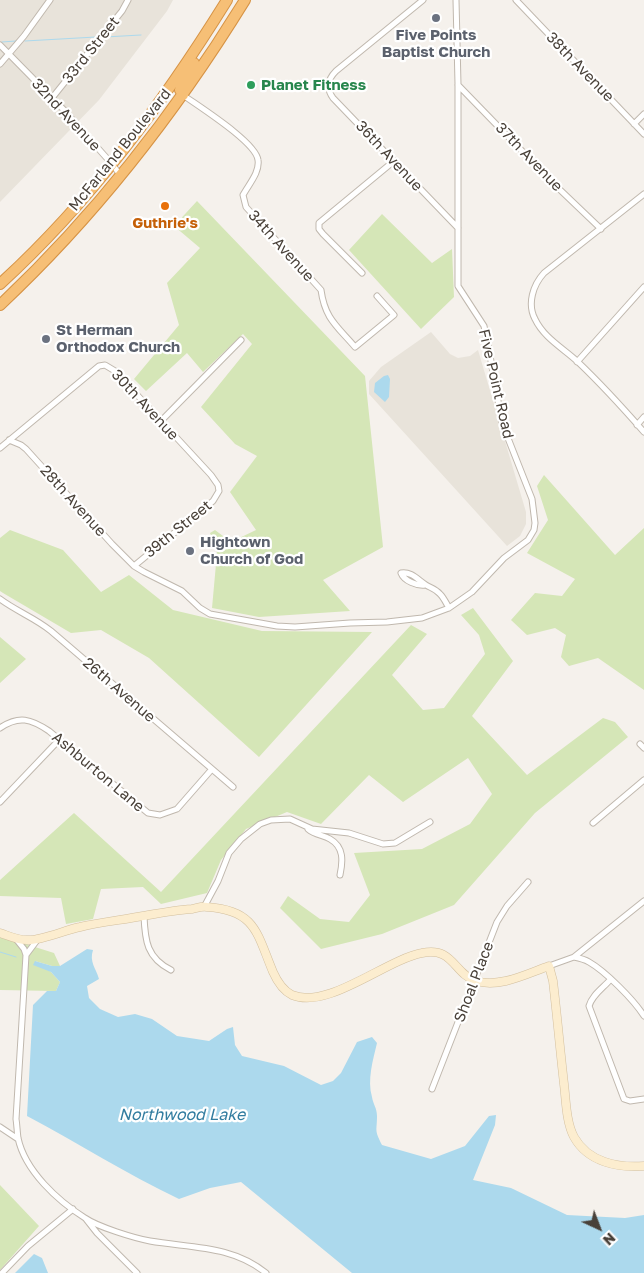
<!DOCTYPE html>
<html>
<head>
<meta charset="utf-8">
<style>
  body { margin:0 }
  #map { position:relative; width:644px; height:1273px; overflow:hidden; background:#f5f1ec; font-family:"Golos Text",sans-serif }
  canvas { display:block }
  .north { position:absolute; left:574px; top:1203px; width:50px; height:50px; -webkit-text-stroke:4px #fff; paint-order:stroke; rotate:137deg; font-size:14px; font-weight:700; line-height:20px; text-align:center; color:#494139 }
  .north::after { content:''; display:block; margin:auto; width:18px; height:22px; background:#494139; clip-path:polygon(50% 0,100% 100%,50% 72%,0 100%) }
</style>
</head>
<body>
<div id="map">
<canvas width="644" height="1273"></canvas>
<div class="north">N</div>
</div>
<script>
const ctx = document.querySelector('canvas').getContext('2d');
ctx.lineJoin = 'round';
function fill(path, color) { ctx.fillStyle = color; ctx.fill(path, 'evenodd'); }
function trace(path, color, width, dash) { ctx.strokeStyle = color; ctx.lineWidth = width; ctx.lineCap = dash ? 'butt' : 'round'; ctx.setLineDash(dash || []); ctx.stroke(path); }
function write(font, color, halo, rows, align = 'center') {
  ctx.font = font + ' "Golos Text",sans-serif'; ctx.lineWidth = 4.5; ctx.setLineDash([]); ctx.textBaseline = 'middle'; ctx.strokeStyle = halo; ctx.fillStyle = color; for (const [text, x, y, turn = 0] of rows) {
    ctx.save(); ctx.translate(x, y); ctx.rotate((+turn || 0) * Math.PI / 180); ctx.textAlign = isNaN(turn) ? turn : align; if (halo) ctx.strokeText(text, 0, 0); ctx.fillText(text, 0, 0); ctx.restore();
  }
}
fill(new Path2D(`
  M0 0H173L167 11 99 100 0 202Z
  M431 332 450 354 458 358 470 356 478 350 526 512V524L520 536 507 546 369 394V381L381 367Z`), '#e8e3da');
fill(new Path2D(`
  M197 201 365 376 383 547 323 580 350 611 259 617 212 608 217 553 210 533 215 530 231 542 256 530 230 492 257 456 235 444 201 407 252 344 243 334 203 372 187 353 146 391 134 379 179 325 167 283 200 248 174 226Z
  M382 214 432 263 452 249 454 297 421 329 349 250Z
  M544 475 615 555 644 528V690L598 658 569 666 561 657 566 635 555 628 527 635 511 620 535 593 562 596 575 579 527 553 548 520 537 486Z
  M10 530 63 550 101 592 129 575 173 610 262 631 372 632 259 757 149 658 101 630 71 633 3 593 0 591V538Z
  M473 608 513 661 472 716 527 775 603 718 615 722 628 737 535 813 454 905 382 934 321 949 280 908 288 896 320 919 349 922 370 895 354 853 422 849 470 824 492 794 468 758 403 802 369 775 321 824 287 812 246 829 221 860 207 893 161 904 143 887 101 889 93 919 66 924 61 898 0 896V880L74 813 161 892 411 625 427 634 392 675 423 710 444 708 485 654 479 635 461 615Z
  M0 637 26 659 0 683Z
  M0 936 54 953 60 966H52L35 961 51 972 60 982 56 991 0 990Z
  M0 1185 39 1226 0 1270Z`), '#d5e6b7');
fill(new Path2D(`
  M388 375 390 379 389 397 385 402 374 392 375 383 384 376Z
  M87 949 93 950C89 962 96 968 99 979L87 986 89 998 100 1009 118 1017 135 1014 152 1019 177 1036 209 1041 227 1029 233 1027 235 1045 242 1056 284 1066 321 1085 333 1081 341 1073 357 1042 372 1037 377 1043C373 1060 367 1080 372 1097 373 1104 377 1108 377 1116 377 1132 374 1129 382 1145L431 1159 465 1146 489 1116 496 1115 495 1125 473 1180 511 1188 567 1215 625 1218 644 1215V1273H352L241 1182 210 1188 179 1199C126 1174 78 1143 27 1116L33 1005 47 991H56L60 982 51 972 33 965 35 961 52 966H60Z
  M34 1254 42 1258 48 1273H15Z`), '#acd9ed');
trace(new Path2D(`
  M105 37 141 35
  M25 41 96 37
  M2 42 16 41
  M0 952 16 957`), '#acd9ed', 1);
const street = new Path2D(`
  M423 0 336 71C327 80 326 88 333 98L458 228
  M516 0 644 134
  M0 45 64 110 112 164 121 176
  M0 64 24 36 50 0
  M458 85 555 185 601 229
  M183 95C198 106 256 142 258 160 260 172 249 184 243 195L246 207 321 290C325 319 337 326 355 347L394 315 377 296
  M52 98 122 11 128 0
  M634 124 644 114
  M644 194 544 273C533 285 527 304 535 319 544 338 563 348 578 362 601 384 623 408 644 432
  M362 273 323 234 319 229V223L394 161
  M577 362 644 287
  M161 421 241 340
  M637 425 644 417
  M9 440 21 445 26 449 112 544 134 566 144 572 182 591 200 608 210 614 277 626 295 627 350 623 387 622 422 618 449 608 472 592 504 558 528 540 534 530 535 523 532 499 502 423 489 350 484 326 458 286V84L456 0
  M0 448 99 366 105 365 115 371 211 475 218 485 219 491 213 501 134 566
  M425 585C417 586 404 581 401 573 411 571 418 580 426 585 431 588 436 589 440 594 444 598 446 603 449 608
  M0 599C16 611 35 618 51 631L233 787
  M0 728C19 715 31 719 49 731L148 813 160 815 177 809 212 769
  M640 744 644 748
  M0 802 59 740
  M593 823 644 780
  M308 829C315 835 323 835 330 839 344 847 343 861 340 875
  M204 907 218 881 229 853 241 839 260 824 271 820 290 819 312 829 349 833 383 844 395 843 430 822
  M144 916C145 941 147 958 171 970
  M16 939 24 949 26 955
  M38 939 26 955 16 1119C17 1125 17 1131 18 1138 25 1171 58 1201 85 1218 98 1227 134 1238 150 1241 190 1248 232 1245 266 1273
  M574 957C579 958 584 959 589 962 605 971 634 1000 644 1016
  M549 966 574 957 644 901
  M610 980C603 988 592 995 589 1006L624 1099 630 1101 644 1099
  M432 1089 497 922 507 906 528 882
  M0 1127 18 1139
  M86 1219 97 1233 137 1273
  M2 1273 28 1246 73 1209`);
const secondary = new Path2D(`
  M0 933C9 936 19 941 29 940 43 940 65 930 80 927 101 922 122 920 143 916 160 913 176 910 192 909 197 908 202 906 207 907 256 910 257 934 273 972 277 981 282 990 292 995 328 1010 385 960 422 953 453 946 454 974 476 981 500 988 526 974 549 966L553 981C557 1015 560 1049 564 1084 566 1100 566 1122 574 1137 588 1162 617 1168 644 1166`);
const highway = new Path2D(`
  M183 95 180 90 194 63
  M0 284C90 202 163 103 227 0
  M0 305C96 215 176 112 245 0`);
trace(street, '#c0b8ae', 7);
trace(secondary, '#d2bf9e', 9);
trace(highway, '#d69345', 12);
trace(street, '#fff', 5);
trace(secondary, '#fcedcf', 8);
trace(highway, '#f6bf76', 10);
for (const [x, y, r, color] of [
  [436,18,5,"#6b7280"],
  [251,85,5,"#2e9e5b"],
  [165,206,5,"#e8710a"],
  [46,339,5,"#6b7280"],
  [190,551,5,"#6b7280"]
]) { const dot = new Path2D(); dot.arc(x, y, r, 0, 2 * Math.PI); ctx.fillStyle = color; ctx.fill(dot); trace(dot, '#fff', 2); }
write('bold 15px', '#5b616d', '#fff', [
  ["Five Points",436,35,"center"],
  ["Baptist Church",436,52,"center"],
  ["St Herman",56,330],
  ["Orthodox Church",56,347],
  ["Hightown",200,542],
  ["Church of God",200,559]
], 'left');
write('15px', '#494139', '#fff', [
  ["33rd Street",91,50,-51],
  ["38th Avenue",580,67,46],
  ["32nd Avenue",66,115,47],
  ["McFarland Boulevard",120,150,-51],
  ["36th Avenue",389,156,47],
  ["37th Avenue",529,157,46],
  ["34th Avenue",281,246,48],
  ["Five Point Road",496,384,77],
  ["30th Avenue",145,405,47],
  ["28th Avenue",73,501,48],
  ["39th Street",178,529,-39],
  ["26th Avenue",119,690,41],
  ["Ashburton Lane",98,772,40],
  ["Shoal Place",474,982,-69]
]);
write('bold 15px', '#27864d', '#fff', [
  ["Planet Fitness",261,85]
], 'left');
write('bold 15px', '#c56008', '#fff', [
  ["Guthrie's",165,223]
]);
write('italic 16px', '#337da0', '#fff', [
  ["Northwood Lake",182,1115]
]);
</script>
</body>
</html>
